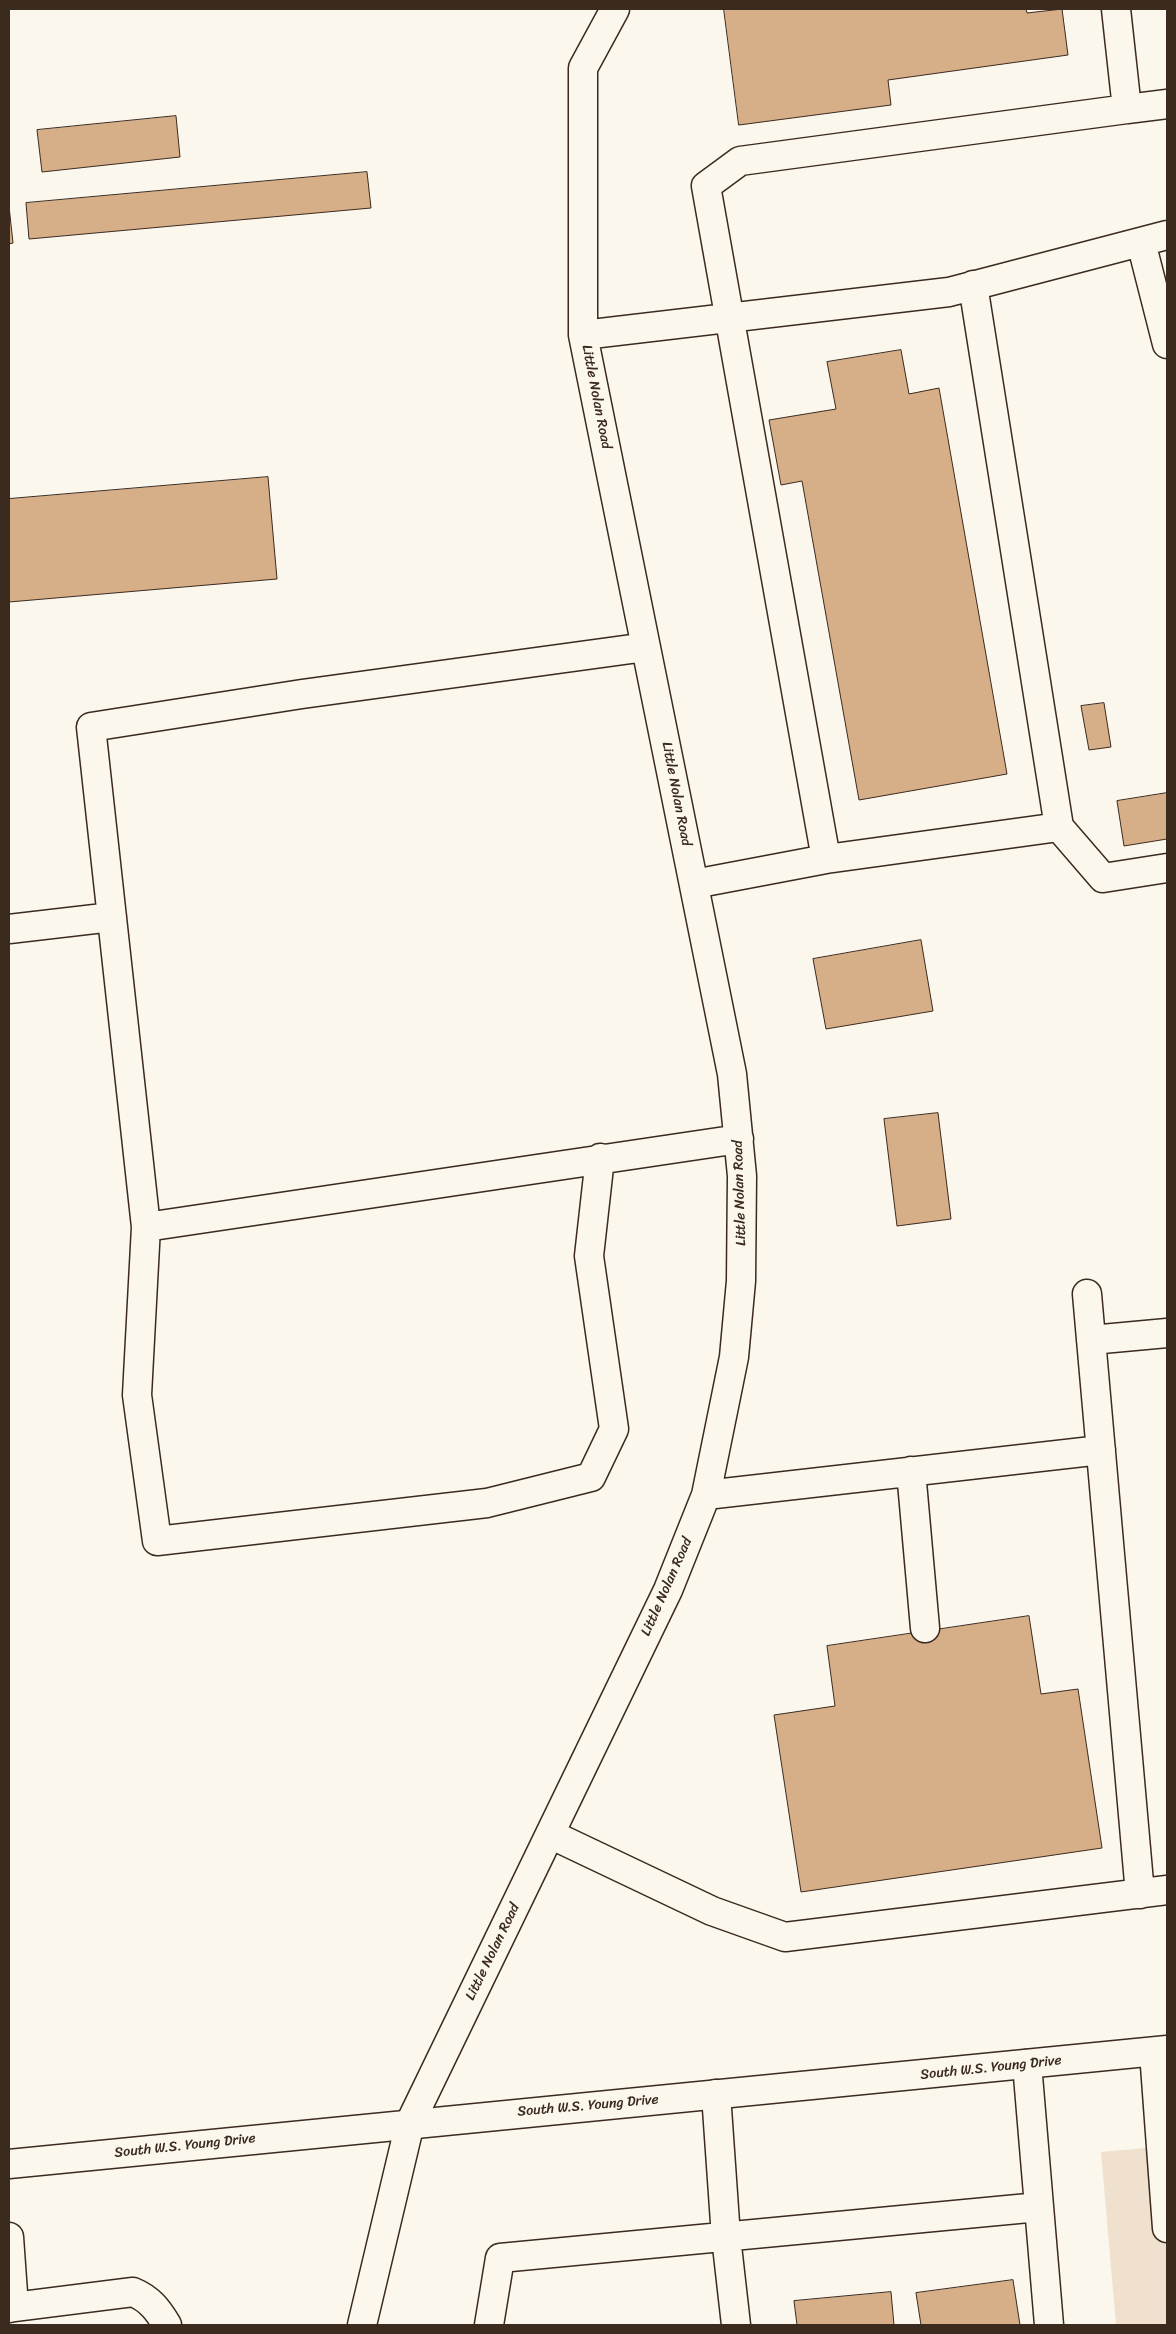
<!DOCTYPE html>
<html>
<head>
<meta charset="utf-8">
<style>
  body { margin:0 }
  #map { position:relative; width:1176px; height:2334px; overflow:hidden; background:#fbf7ec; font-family:Sriracha,sans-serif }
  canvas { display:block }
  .frame { position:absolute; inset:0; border:10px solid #3b2a1e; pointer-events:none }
</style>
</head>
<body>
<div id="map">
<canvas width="1176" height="2334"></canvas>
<div class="frame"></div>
</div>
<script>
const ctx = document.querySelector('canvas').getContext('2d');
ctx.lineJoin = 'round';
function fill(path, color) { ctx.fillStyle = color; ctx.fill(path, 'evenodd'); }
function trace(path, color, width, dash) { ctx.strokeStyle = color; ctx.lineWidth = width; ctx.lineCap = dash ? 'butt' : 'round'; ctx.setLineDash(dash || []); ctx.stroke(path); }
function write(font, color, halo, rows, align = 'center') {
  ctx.font = font + ' Sriracha,sans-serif'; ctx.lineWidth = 5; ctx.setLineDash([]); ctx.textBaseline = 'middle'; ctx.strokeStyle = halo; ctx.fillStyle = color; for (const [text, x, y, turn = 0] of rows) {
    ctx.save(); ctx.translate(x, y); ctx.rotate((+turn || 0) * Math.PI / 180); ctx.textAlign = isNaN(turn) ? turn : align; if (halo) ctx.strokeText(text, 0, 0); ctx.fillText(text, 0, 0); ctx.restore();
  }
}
fill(new Path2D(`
  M1167 2146V2325H1116L1101 2152Z`), '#f0e1ce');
const building = new Path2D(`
  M724 9H1026L1027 13 1062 9 1068 55 888 80 891 105 739 125Z
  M176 116 180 157 42 172 37 130Z
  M367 172 371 208 29 239 26 203Z
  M9 206 13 243 9 244Z
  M901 350 909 394 939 388 1007 774 859 800 802 481 781 485 769 420 836 409 827 362Z
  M268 477 277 579 9 602V499Z
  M1104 703 1111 747 1089 750 1081 706Z
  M1167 793V839L1124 846 1117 801Z
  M921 940 933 1011 826 1029 813 959Z
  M938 1113 951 1219 897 1226 884 1119Z
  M1029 1616 1041 1694 1078 1689 1102 1848 801 1892 774 1715 835 1706 827 1646Z
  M1013 2280 1020 2325H921L916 2293Z
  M891 2292 894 2325H797L794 2301Z`);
fill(building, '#d6ae87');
trace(building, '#3b2a1e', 1);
const minor = new Path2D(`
  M1116 9 1127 109 1167 104
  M1141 242 1167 344
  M583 335 949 292 1167 235
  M1059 827 1103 878 1167 868
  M826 859 706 186 740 161 1127 109
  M694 884 826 859 1059 827 973 285
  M9 929 112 917
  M600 1158 589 1256 614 1429 591 1477 487 1503 157 1541 137 1395 146 1227 91 727 302 694 646 647
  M146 1227 739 1139
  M1087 1294 1140 1894
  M1091 1340 1167 1333
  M911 1471 925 1628
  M706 1495 1101 1450
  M550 1834 712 1911 785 1937 1167 1890
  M1154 2052 1167 2228
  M1027 2064 1049 2325
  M716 2094 726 2237 736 2325
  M9 2237 14 2307 9 2308
  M14 2307 133 2292C150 2299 158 2310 167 2325
  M362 2325 410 2123 668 1590 706 1495 734 1357 741 1281 742 1176 732 1074 583 335V68L615 9
  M489 2325 500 2258 1039 2207`);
const major = new Path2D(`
  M9 2164 1167 2050`);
trace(minor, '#3b2a1e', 31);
trace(major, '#3b2a1e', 31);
trace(minor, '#fbf7ec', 28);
trace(major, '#fbf7ec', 28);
write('14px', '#3b2a1e', '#fbf7ec', [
  ["Little Nolan Road",596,397,79],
  ["Little Nolan Road",676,794,79],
  ["Little Nolan Road",740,1193,-92],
  ["Little Nolan Road",667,1587,-66],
  ["Little Nolan Road",493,1952,-64],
  ["South W.S. Young Drive",991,2068,-6],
  ["South W.S. Young Drive",588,2106,-5],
  ["South W.S. Young Drive",185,2146,-6]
]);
</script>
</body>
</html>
